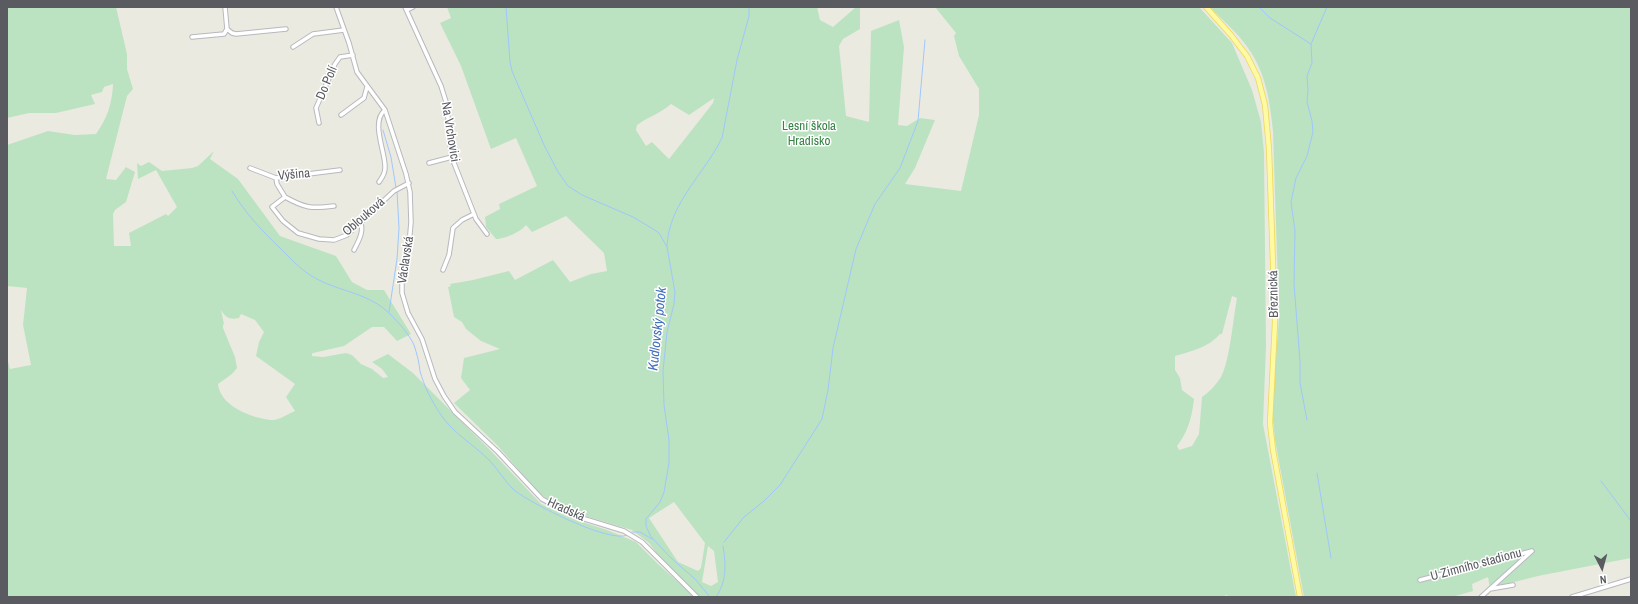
<!DOCTYPE html>
<html>
<head>
<meta charset="utf-8">
<style>
  body { margin:0 }
  #map { position:relative; width:1638px; height:604px; overflow:hidden; background:#ebeae0; font-family:"Archivo Narrow",sans-serif }
  canvas { display:block }
  .frame { position:absolute; inset:0; border:8px solid #595b61; pointer-events:none }
  .north { position:absolute; left:1582px; top:548px; width:40px; height:40px; -webkit-text-stroke:3px #fff; paint-order:stroke; rotate:174deg; font-size:11px; font-weight:700; line-height:16px; text-align:center; color:#595b61 }
  .north::after { content:''; display:block; margin:auto; width:14px; height:18px; background:#595b61; clip-path:polygon(50% 0,100% 100%,50% 72%,0 100%) }
</style>
</head>
<body>
<div id="map">
<canvas width="1638" height="604"></canvas>
<div class="frame"></div>
<div class="north">N</div>
</div>
<script>
const ctx = document.querySelector('canvas').getContext('2d');
ctx.lineJoin = 'round';
function fill(path, color) { ctx.fillStyle = color; ctx.fill(path, 'evenodd'); }
function trace(path, color, width, dash) { ctx.strokeStyle = color; ctx.lineWidth = width; ctx.lineCap = dash ? 'butt' : 'round'; ctx.setLineDash(dash || []); ctx.stroke(path); }
function write(font, color, halo, rows, align = 'center') {
  ctx.font = font + ' "Archivo Narrow",sans-serif'; ctx.lineWidth = 3; ctx.setLineDash([]); ctx.textBaseline = 'middle'; ctx.strokeStyle = halo; ctx.fillStyle = color; for (const [text, x, y, turn = 0] of rows) {
    ctx.save(); ctx.translate(x, y); ctx.rotate((+turn || 0) * Math.PI / 180); ctx.textAlign = isNaN(turn) ? turn : align; if (halo) ctx.strokeText(text, 0, 0); ctx.fillText(text, 0, 0); ctx.restore();
  }
}
fill(new Path2D(`
  M7 7H116L127 54V69L133 89 127 96 106 179 116 180 126 167 135 172 126 202 115 210 113 214 114 246H131L129 233 166 214 168 216 177 207 156 170 138 179 137 163 141 166 149 162 162 171 192 168 198 166 214 151 210 159 238 179 280 236 336 256 352 282 367 290H384L411 334 397 341 384 327H372L344 346 313 353 312 354V356L323 357 346 353 352 355 361 364 372 369 383 378 388 377 382 369 372 362 388 354 413 373 492 452 541 504 573 519 607 530 636 542 659 565 695 597H7V358L10 369 31 365 23 325 27 288 7 286V145L48 131 75 135 96 134C107 118 112 105 113 84L104 87 102 92 91 95 95 104 56 113H29L7 118ZM221 310C226 318 230 320 239 318L241 314 255 320 264 332 259 342 256 356 295 384 286 397 295 411C288 414 278 421 271 420 252 418 220 406 218 384L232 374 237 368 235 357 223 328V325L224 324Z
  M447 7H817L820 20 833 27 856 7H860V29L843 39 839 46 846 116 869 122 871 31 899 20 904 47 898 125 907 126 920 118 935 120 915 168 905 184 961 191 979 115V89L959 56 954 36 956 33 935 7H1199L1232 43 1252 90 1261 122 1264 152 1266 346 1263 424 1296 597H1228L1227 595 1222 597H699L662 560 649 543 632 530 575 513 553 503 538 492 497 445 454 403 470 390 461 378 464 358 500 349 481 341 466 329 462 322 454 317 448 287 451 286 450 284 473 280 509 271 515 280 553 260 570 282 591 274 607 271 604 253 566 216 532 232 526 225C521 232 504 239 496 239L486 227 485 217 500 209 499 204 537 186 516 138 491 149 461 66 440 23 451 18ZM714 98 713 103 669 159 652 142 646 146 636 130 637 125C648 117 661 113 671 104L689 115ZM1232 296 1237 298C1233 319 1230 360 1221 377 1216 385 1209 392 1202 397L1199 434 1192 446 1179 450 1177 446C1188 432 1192 417 1194 399L1182 390 1180 378 1175 370V356C1191 351 1208 348 1220 334H1222ZM674 502 705 543 701 568 698 571 678 562 649 518ZM708 546 714 551 718 582 711 586 702 582Z
  M1210 7H1631V558L1538 576 1490 588 1488 577 1472 584 1473 591 1452 597H1304L1275 440 1272 411 1279 317 1273 131C1270 102 1266 73 1248 48 1238 33 1222 20 1210 7Z`), '#bce3c1');
trace(new Path2D(`
  M506 7 510 62 512 71 544 145 558 172 568 186 582 195 633 217 653 229 659 233 667 247 675 292 674 304 667 332 663 371 664 405 669 440V463L664 492 660 502 646 519V526L650 535 654 540 671 558 695 579 710 597
  M1259 7 1270 18 1311 44 1312 63 1307 76 1308 90 1307 102 1312 121 1313 132 1307 156 1296 178 1291 202 1295 231 1294 284 1300 361V383L1307 420
  M1311 44 1327 7
  M383 130 391 157 396 188
  M232 191C245 213 263 232 282 250 293 261 303 272 317 279 341 292 369 293 390 314 398 322 409 334 414 345 417 354 419 362 420 371 424 386 432 402 441 415 453 433 473 444 489 460 498 469 505 482 514 490 530 503 610 544 627 535
  M667 246C669 203 703 176 722 138L737 60 749 16V7
  M389 312 397 259 399 228 397 191
  M1317 473 1331 558
  M1601 481 1631 521
  M632 532H640L652 539
  M724 542 744 517 764 501 780 485 822 419 828 390 833 348 856 249 875 204 900 168 918 121 925 40
  M716 597C727 581 726 564 723 546`), '#9fc7fd', 1);
const minor = new Path2D(`
  M336 7 349 43 357 72 385 110 406 174 410 192 411 222 409 245 402 279V293L408 313 422 339 435 379 444 396 455 412 498 452 542 499 572 515 624 531 642 542 697 597
  M405 7 441 86 447 105 450 145 454 163 476 219 487 234
  M407 10 413 7
  M227 29 232 33 236 34 286 29
  M192 37 224 34 227 29 225 7
  M293 47 313 34 344 30
  M341 115 364 98 367 87
  M319 123 316 108 335 64 340 57 353 55
  M429 163 452 157
  M250 168 276 178 340 170
  M276 178 277 184 285 197
  M379 182C382 178 385 173 385 168 386 153 370 122 385 110
  M285 197 272 207 283 221 298 233 319 239 334 240 347 235 394 191 409 183
  M285 197C305 208 311 209 334 206
  M354 250C358 242 365 230 360 222
  M443 270 449 255 453 228 462 220 474 214
  M1420 580 1532 551
  M1490 589 1513 585
  M1481 597 1532 551
  M1572 597 1631 579`);
const major = new Path2D(`
  M1206 7 1231 35 1247 56 1258 78 1265 105 1269 149 1275 322 1270 423 1273 450 1300 597`);
trace(minor, '#b8b9bf', 5.5);
trace(major, '#edd757', 6);
trace(minor, '#fff', 3.5);
trace(major, '#fdfaa3', 4.5);
write('13px', '#595b61', '#fff', [
  ["Do Polí",327,83,-67],
  ["Na Vrchovici",450,132,81],
  ["Výšina",294,175,-5],
  ["Oblouková",364,217,-41],
  ["Václavská",406,260,-81],
  ["Březnická",1274,294,-91],
  ["Hradská",566,510,24],
  ["U Zimního stadionu",1476,565,-15]
]);
write('13px', '#368244', '#fff', [
  ["Lesní škola",809,127],
  ["Hradisko",809,142]
]);
write('italic 14px', '#436fbe', '#fff', [
  ["Kudlovský potok",658,329,-84]
]);
</script>
</body>
</html>
